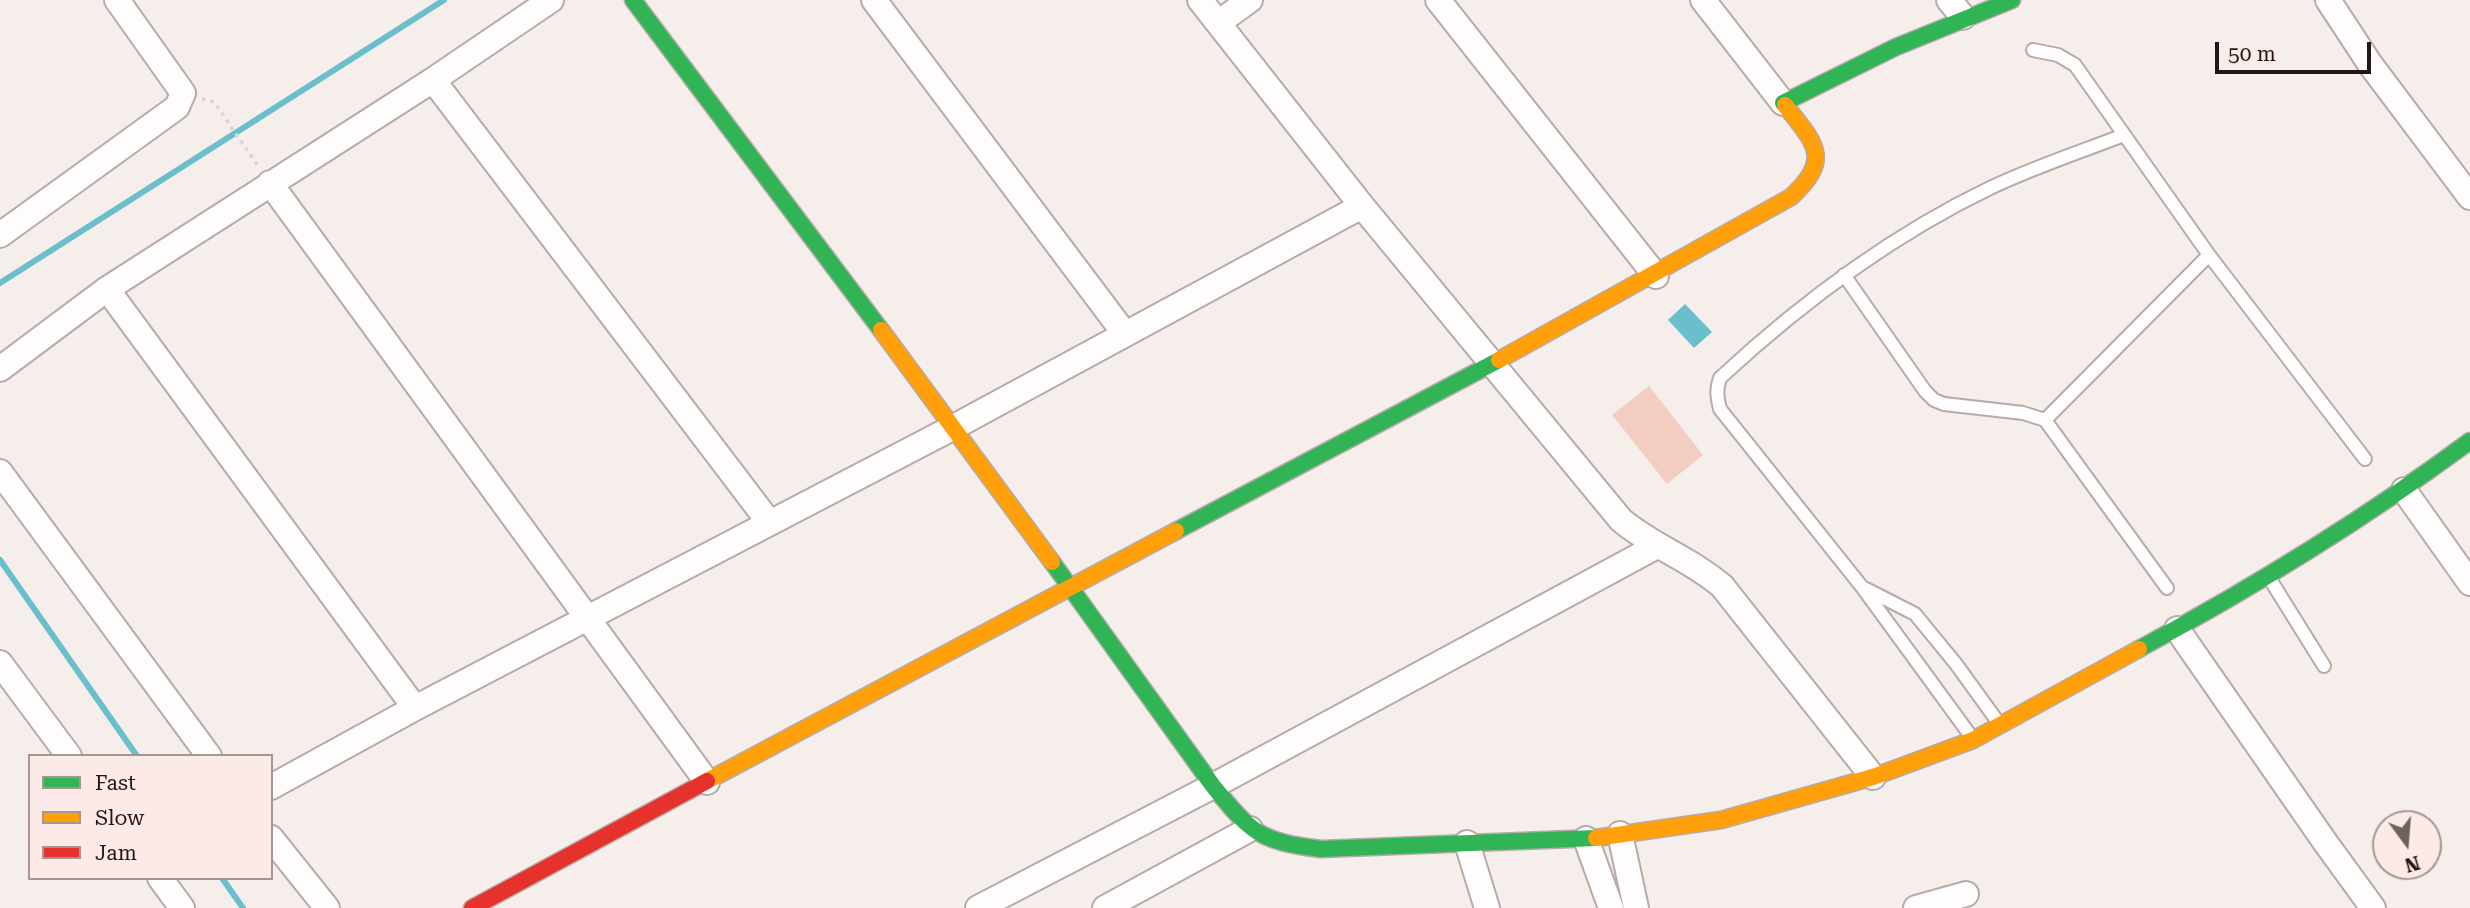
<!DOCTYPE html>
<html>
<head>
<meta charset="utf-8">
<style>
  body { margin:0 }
  #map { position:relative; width:2470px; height:908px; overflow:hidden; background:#f6eeeb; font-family:"Roboto Serif",serif }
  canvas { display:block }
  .legend { position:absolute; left:28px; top:754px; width:245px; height:126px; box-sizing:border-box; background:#fbeae7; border:2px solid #a59692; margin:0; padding:9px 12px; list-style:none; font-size:21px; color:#241713 }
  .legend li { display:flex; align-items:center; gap:14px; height:35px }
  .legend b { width:35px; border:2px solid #a59692 }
  .north { position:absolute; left:2372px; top:810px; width:70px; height:70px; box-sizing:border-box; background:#fbeae7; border:2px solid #a59692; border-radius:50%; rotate:164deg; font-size:19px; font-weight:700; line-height:28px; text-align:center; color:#241713 }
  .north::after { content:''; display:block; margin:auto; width:24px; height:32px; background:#6e625f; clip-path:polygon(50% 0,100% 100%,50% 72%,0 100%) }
  .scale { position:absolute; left:2215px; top:42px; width:156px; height:32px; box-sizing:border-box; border:4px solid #241713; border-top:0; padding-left:9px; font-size:21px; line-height:24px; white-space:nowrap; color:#241713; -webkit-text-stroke:5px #fbeae7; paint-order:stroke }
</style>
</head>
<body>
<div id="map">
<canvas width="2470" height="908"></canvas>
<ul class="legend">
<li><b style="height:9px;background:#30b455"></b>Fast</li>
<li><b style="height:9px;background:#ff9f0a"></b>Slow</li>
<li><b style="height:9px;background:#e5322d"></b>Jam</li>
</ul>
<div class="north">N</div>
<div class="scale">50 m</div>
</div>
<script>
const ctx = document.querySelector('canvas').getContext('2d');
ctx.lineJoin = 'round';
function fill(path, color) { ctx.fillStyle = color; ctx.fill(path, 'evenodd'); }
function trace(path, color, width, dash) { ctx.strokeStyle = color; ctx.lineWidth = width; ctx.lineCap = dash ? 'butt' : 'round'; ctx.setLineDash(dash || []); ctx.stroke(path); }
fill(new Path2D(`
  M1649 386 1703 455 1667 484 1612 415Z`), '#f3ccc2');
fill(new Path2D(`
  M1685 304 1712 332 1694 348 1668 320Z`), '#6bbecb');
trace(new Path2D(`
  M0 283 444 0
  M0 560 137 756
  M222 878 243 908`), '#6bbecb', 6);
const lane = new Path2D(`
  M2033 50 2058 55 2075 65 2209 255 2365 459
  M1844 275 1925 391 1934 400 1944 404 2023 413 2045 420 2167 588
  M2045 420 2209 255
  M2268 576 2324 666
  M1866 589 1915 614 1956 664 1998 722
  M1973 739 1862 587 1720 409C1717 397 1716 390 1720 378 1801 303 1890 236 1990 188 2034 167 2080 152 2124 135`);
const street = new Path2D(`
  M874 0 1125 334
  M1200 0 1362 206 1621 520C1653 547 1689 558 1722 586L1873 777
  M1438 0 1656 276
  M1703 0 1783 103
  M1949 0 1963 17
  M2328 0 2370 64 2470 197
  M1218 23 1250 0
  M433 80 769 522
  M270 183 707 782
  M0 235 177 107 183 93 117 0
  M107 289 415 708
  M0 369 107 289 433 80 551 0
  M0 472 209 756
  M2404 490 2470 583
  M2177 629 2325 842 2373 908
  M0 663 69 756
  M271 787 415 708 954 427 1362 206
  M1620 834 1636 908
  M271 838 327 908
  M1586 839 1611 908
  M1467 843 1487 908
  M160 878 182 908
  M978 908 1213 786 1657 546
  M1105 908 1250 829
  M1916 908 1966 894`);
const fast = new Path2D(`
  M633 0 881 330
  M1785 105 1783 103 1896 47 2012 0
  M1176 531 1499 360
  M1052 562 1213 786C1252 833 1258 841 1321 849L1596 838
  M2139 649C2254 587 2366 518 2470 441`);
const slow = new Path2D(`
  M881 330 1052 562
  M1499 360 1791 197C1833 158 1815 144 1785 105
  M707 781 1176 531
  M1596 838 1721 820 1873 777 1973 740 2139 649`);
const jam = new Path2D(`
  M472 908 707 781`);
trace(lane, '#b6aba8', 16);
trace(street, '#b6aba8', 28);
trace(fast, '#b6aba8', 19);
trace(slow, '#b6aba8', 19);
trace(jam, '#b6aba8', 19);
trace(new Path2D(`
  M202 99 214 102 258 166`), '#d7d4d4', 3.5, [3.5, 5]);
trace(lane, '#fefcfc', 12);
trace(street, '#fefcfc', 24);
trace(fast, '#30b455', 16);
trace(slow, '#ff9f0a', 16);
trace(jam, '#e5322d', 16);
</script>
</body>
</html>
